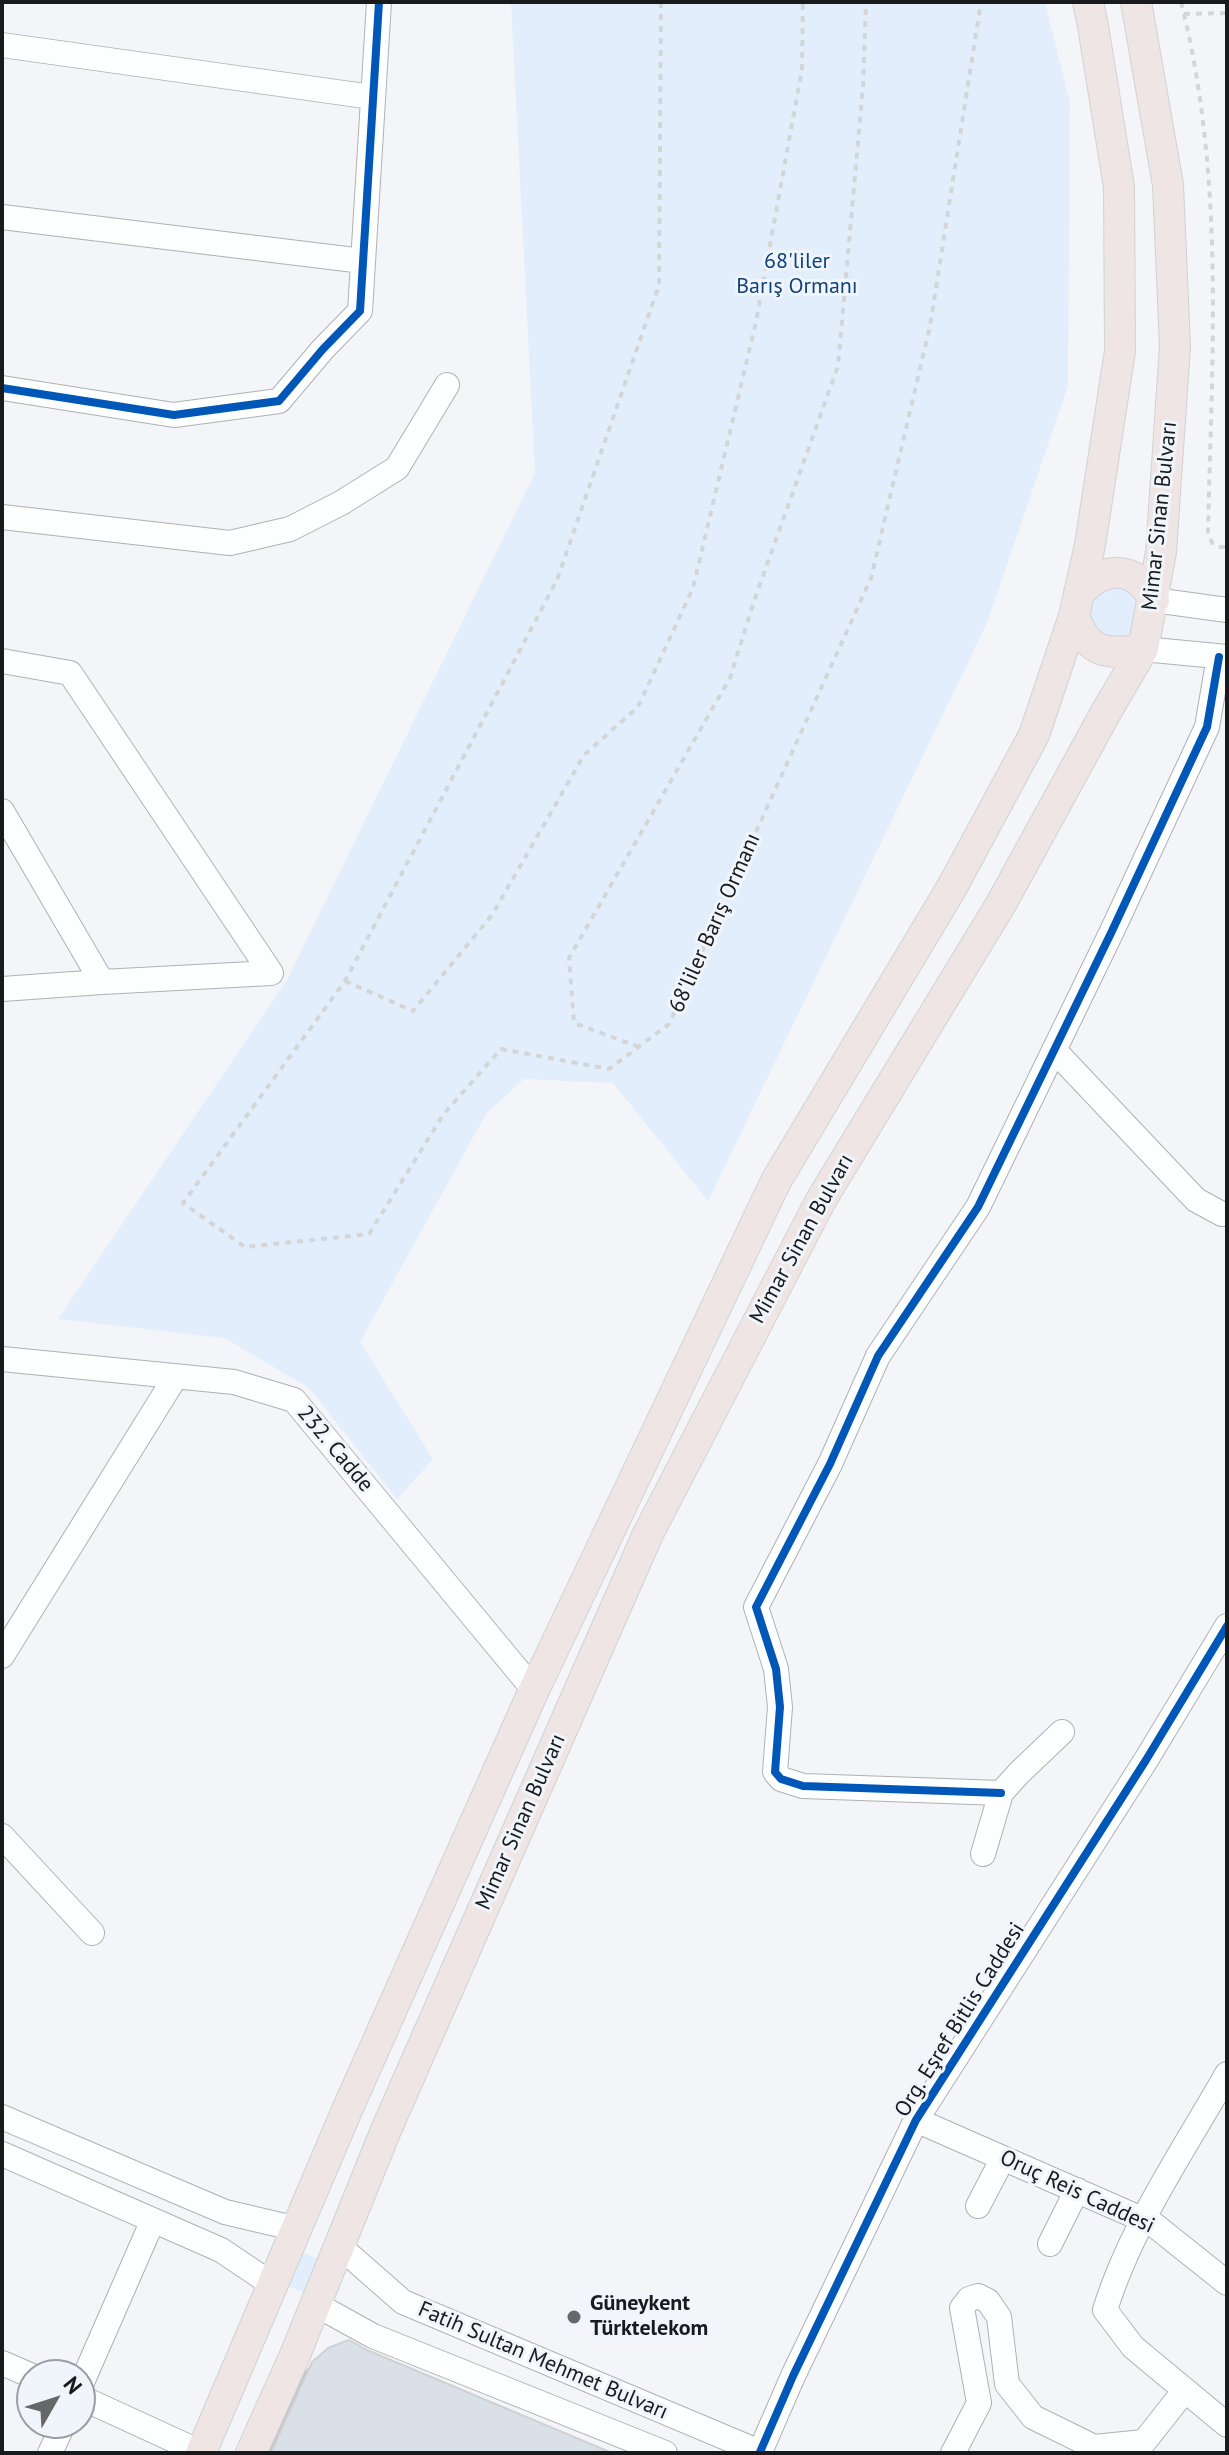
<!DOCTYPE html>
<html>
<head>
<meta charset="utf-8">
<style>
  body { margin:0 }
  #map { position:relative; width:1229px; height:2455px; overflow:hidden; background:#f3f5f8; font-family:"PT Sans",sans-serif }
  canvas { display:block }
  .frame { position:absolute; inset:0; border:4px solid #181a1c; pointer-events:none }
  .north { position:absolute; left:16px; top:2359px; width:80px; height:80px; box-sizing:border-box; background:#f0f5fb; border:2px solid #9a9da2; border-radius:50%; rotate:51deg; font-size:22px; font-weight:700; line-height:32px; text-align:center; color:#181a1c }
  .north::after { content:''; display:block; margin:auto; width:28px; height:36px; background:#656769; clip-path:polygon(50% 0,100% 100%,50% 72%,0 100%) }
</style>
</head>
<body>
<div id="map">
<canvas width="1229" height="2455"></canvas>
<div class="frame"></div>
<div class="north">N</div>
</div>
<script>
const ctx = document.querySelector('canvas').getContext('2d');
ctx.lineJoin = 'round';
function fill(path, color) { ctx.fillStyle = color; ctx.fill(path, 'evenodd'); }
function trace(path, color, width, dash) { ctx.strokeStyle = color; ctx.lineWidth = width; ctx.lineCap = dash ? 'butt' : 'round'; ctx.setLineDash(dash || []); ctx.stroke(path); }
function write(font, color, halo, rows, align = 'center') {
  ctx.font = font + ' "PT Sans",sans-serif'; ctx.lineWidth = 6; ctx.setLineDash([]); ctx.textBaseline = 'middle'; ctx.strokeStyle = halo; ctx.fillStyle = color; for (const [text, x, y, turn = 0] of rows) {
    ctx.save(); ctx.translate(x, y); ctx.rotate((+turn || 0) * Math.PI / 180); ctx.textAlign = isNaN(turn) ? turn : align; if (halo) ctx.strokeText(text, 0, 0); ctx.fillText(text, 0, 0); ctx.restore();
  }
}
fill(new Path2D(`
  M511 2H1045L1070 102 1068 386 987 623 708 1201 613 1083 524 1079 486 1114 360 1342 433 1459 397 1499 309 1388 225 1338 58 1319 287 980 535 473Z
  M1121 587 1137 596 1143 621 1126 640 1100 637C1097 630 1089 620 1089 613 1086 593 1108 589 1121 587Z
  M299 2251 324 2261 311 2295 285 2285Z`), '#e2eefb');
fill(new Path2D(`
  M313 2363 607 2453H263L295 2381Z`), '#0003');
const building = new Path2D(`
  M349 2340 367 2350 612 2453H271L312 2362 328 2348Z`);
fill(building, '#d9e0e8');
trace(building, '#d0d1d4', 2);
const minor = new Path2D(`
  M2 45 372 97
  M2 217 363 261
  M2 388 174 415 279 401 323 349 360 311 379 2
  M2 517 230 543 290 529 341 503 397 468 447 385
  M1154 600 1227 610
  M1143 649 1227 657
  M2 661 70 673 271 973 102 982 2 989
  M2 811 102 982
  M1054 1050 1196 1200 1222 1214H1227
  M2 1359 234 1382 294 1400 534 1690
  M2 1656 176 1376
  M1001 1793 803 1786 781 1779 775 1772 780 1707 776 1669 756 1607 830 1464 878 1356 978 1207 1112 931 1207 727 1219 657
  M2 1836 92 1933
  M983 1854 1001 1793 1019 1773 1062 1732
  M1227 2074C1184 2150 1131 2226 1105 2310L1133 2347 1227 2425
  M2 2117 225 2212 297 2229
  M916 2120 1153 2224 1227 2283
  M2 2154 221 2250 273 2285
  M978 2206 1003 2158
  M1050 2244 1077 2190
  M338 2245 403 2302 762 2453
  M315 2304 373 2336 665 2453
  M2 2363 32 2376
  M80 2387 153 2220
  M80 2397 202 2453
  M760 2452 793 2376 916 2120 1146 1760 1227 1626
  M50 2453 64 2423
  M953 2453 979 2403 962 2308 969 2299 978 2296 988 2301 999 2317 1007 2384 1033 2417 1094 2447 1144 2442 1185 2390`);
const major = new Path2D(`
  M1079 593C1105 565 1135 565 1154 600
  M1074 616C1088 654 1107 655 1143 649
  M201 2453 347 2110 534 1690 776 1181 951 889 1034 735 1074 616 1090 545 1120 351 1119 187 1093 26 1088 2
  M251 2453 295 2355 386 2130 648 1534 821 1200 1001 904 1105 714 1143 649 1161 552 1175 346 1168 185 1136 2`);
trace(minor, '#afb1b4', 26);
trace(major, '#d1d2d4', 32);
trace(new Path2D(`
  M661 2 659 285 557 580 345 981 183 1203 245 1247 369 1234 443 1115 501 1049 609 1069 669 1024 871 578 930 326 981 2
  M1181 2C1225 176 1212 354 1208 532L1212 543 1220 547H1227
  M1184 14 1227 13
  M345 981 413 1011 492 915 584 755 638 707 693 588 756 322 802 69 803 2
  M639 1047 574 1023 569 958 730 678 754 601 838 366 863 86 866 2`), '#d4d5d6', 4, [6, 6]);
trace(minor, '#fdfefe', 24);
trace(major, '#eee5e4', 30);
trace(new Path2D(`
  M2 388 174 415 279 401 323 349 360 311 379 2
  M1001 1793 803 1786 781 1779 775 1772 780 1707 776 1669 756 1607 830 1464 878 1356 978 1207 1112 931 1207 727 1219 657
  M760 2452 793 2376 916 2120 1146 1760 1227 1626`), '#0057b8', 8);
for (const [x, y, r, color] of [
  [574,2317,8,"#656769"]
]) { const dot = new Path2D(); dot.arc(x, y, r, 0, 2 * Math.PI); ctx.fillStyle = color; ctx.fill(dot); trace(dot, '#f0f5fb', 3); }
write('22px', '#104379', '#f0f5fb', [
  ["68'liler",797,262],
  ["Barış Ormanı",797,287]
]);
write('22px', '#181a1c', '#f0f5fb', [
  ["Mimar Sinan Bulvarı",1160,516,-84],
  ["68'liler Barış Ormanı",715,923,-66],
  ["Mimar Sinan Bulvarı",802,1239,-61],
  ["232. Cadde",335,1449,50],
  ["Mimar Sinan Bulvarı",521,1822,-66],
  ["Org. Eşref Bitlis Caddesi",960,2020,-58],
  ["Oruç Reis Caddesi",1077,2192,25],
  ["Fatih Sultan Mehmet Bulvarı",543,2361,23]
]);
write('bold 22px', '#181a1c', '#f0f5fb', [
  ["Güneykent",590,2304],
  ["Türktelekom",590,2329]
], 'left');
</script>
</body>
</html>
